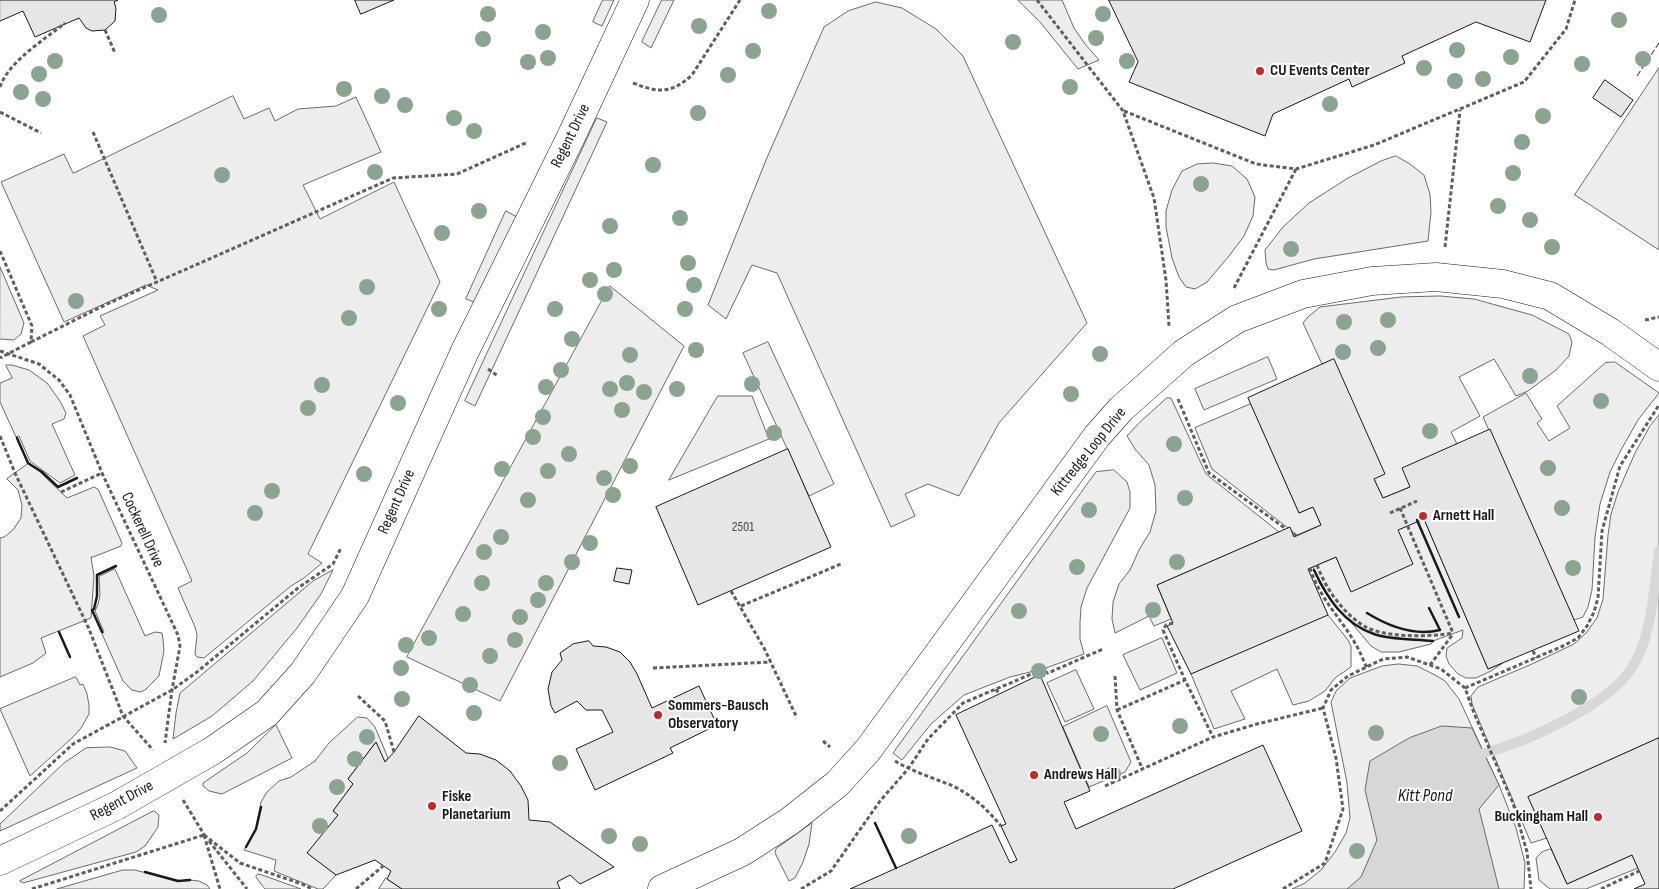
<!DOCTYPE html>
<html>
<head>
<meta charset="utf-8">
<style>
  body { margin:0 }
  canvas { display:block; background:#fff }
</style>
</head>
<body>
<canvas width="1659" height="889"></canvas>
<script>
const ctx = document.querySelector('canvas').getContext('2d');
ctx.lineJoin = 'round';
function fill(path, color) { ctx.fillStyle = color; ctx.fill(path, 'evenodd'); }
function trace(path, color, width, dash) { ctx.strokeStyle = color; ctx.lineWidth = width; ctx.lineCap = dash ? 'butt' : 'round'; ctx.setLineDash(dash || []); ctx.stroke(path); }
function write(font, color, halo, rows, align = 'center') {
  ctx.font = font + ' "Sofia Sans Condensed",sans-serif'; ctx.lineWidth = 4; ctx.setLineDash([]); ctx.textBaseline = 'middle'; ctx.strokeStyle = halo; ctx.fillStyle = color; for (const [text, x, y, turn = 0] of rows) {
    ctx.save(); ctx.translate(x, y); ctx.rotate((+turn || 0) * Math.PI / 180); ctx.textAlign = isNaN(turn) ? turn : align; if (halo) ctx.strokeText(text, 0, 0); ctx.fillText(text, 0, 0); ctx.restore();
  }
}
const built = new Path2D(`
  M603 0H614L602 26 593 22Z
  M662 0H674L651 48 642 42Z
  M1018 0H1062L1074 28 1085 44 1099 60 1078 69 1040 22Z
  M876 2 902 8 936 29 963 56 1087 323 999 423 959 496 928 484 905 494 915 516 891 527 777 273 752 265 726 319 708 305 766 160 824 27 848 11Z
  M1659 68V250L1575 195Z
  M233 96 244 119 269 108 275 121 298 109 336 106 356 97 381 152 303 185 320 219 394 182 440 282 308 554 322 563 304 578 291 586 204 658 197 657 195 654 197 635 195 627 178 588 192 581 83 336 105 325 100 316 158 290 146 285 64 322 1 182 64 154 73 173Z
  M597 118 607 122 475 406 465 401Z
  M1396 156 1410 164 1424 175 1430 194 1431 212 1428 241 1314 259 1274 270 1268 269 1266 263 1265 250 1283 227 1309 203 1348 178 1381 161Z
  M1213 163 1232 166 1247 179 1255 197 1253 216 1244 236 1229 256 1207 282 1195 289 1186 287 1179 277 1172 258 1166 227V211L1172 190 1182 171 1197 164Z
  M506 211 517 217 477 303 466 299Z
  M0 267 24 323 21 334 14 340 0 339Z
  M610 286 684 346 500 701 407 657Z
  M1440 296 1474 299 1532 315 1569 334 1572 342 1569 356 1556 370 1528 391 1516 396 1494 359 1459 377 1480 416 1451 432 1457 444 1410 487 1383 498 1374 479 1334 360 1322 364 1303 323 1308 317 1320 307 1401 297Z
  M768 342 834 484 809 496 743 353Z
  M1268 357 1277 379 1204 410 1195 389Z
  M1615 362 1659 393 1638 420 1621 450 1610 472 1600 504 1595 537 1592 590 1588 607 1583 617 1574 620 1483 417 1526 393 1542 419 1537 423 1549 441 1570 428 1557 406 1605 363Z
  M6 365H12L29 370 47 383 60 401 66 413 64 419 52 424 75 475 60 483 30 461 19 436 16 437 0 402V383L12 378Z
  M718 396H752L769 439 669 480Z
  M1167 398H1171L1206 474 1279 532 1157 585 1171 619 1154 626 1149 616 1115 633 1112 619 1113 602 1119 584 1130 570 1139 550 1150 532 1156 511 1155 485 1149 465 1135 449 1127 436 1138 424Z
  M1251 404 1299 513 1313 507 1321 525 1297 535 1212 469 1195 428Z
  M1659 415V738L1529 797 1547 838 1531 843 1472 704 1471 696 1478 687 1532 664 1574 644 1586 633 1597 618 1603 599 1608 535 1611 514 1618 492 1635 453 1650 426Z
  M28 464 39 471 67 498 94 487 98 489 122 543 121 546 93 557H91L94 576 91 618 41 638 46 653 33 663 0 677V538L4 537 13 530 21 518 22 505 18 490 7 479Z
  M1114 470 1127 482 1130 492V508L1087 588 1081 607 1080 623V639L1084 654 1046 668 1010 677 964 695 931 724 902 760 893 753 1090 480 1096 472Z
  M1424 519 1488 669 1503 663 1491 671 1476 678H1466L1458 674 1449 664 1446 656 1447 648 1462 638 1463 630 1433 641 1431 644 1399 652H1381L1371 646 1350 621 1336 608 1320 584 1313 567 1336 557 1351 591 1398 530Z
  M115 569 145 636 155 632 162 633 163 639 164 651 159 676 145 690 140 692 132 690 123 681 102 634 104 632 95 611 98 604 100 595 99 577Z
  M333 570 321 594 297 628 253 681 212 716 173 739 176 713 180 693 313 581Z
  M1328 615 1348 640 1351 646V667L1335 678 1325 691 1309 701 1293 705 1277 669 1231 691 1245 719 1214 729 1191 674Z
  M1162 638 1177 673 1140 690 1123 655Z
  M1399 664 1417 666 1435 675 1445 681 1459 699 1499 785 1516 828 1525 863 1524 889H1292L1305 883 1321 870 1335 852 1346 833 1350 818 1347 783 1331 702 1336 691 1350 678 1382 666Z
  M1076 670 1094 709 1065 722 1047 683Z
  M76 677 80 685 83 684 87 694 89 705V714L81 728 74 736 30 776 0 709Z
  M1107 706 1131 762 1125 772 1089 787 1063 727Z
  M358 717 367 718 375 727 388 758 385 762 375 743 348 779 353 784 333 811 338 815 308 853 336 875 323 889H318L274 871 276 860 244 850 256 829 261 802 267 792 279 781 291 777 315 761 329 743Z
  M276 725 292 758 222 794 209 791 203 786V783L247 753Z
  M110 747 125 751 137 768 0 831V824L64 763 86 748Z
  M154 811 159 815 158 827 145 846 136 852 23 883 20 881Z
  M812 823 809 844 803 862 795 878 789 881 775 853 776 849Z
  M1551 849 1567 884 1632 855 1638 868 1586 889H1550L1539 880 1536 858 1542 852Z
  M123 870H135L178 881 190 880 199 881 207 885 210 889H57Z
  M258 874 262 875 301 889H265L258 880 256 877Z
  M386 878 387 879 402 889H379Z`);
fill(built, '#ededed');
trace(built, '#6a6a6a', 1);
const water = new Path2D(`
  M1442 726 1472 728 1499 785 1479 809 1499 889H1347L1361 877 1377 840 1365 790 1370 761 1409 738Z`);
fill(water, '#d7d7d7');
trace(water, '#6a6a6a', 1);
trace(new Path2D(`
  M1484 753C1527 742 1606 706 1631 669 1652 639 1654 587 1659 551`), '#d7d7d7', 10);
const building = new Path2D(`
  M0 0H118L114 2 116 8 115 21 105 30 92 31 86 28 79 18 35 37 23 11 0 21Z
  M355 0H394L361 14Z
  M1109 0H1546L1530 42 1476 22 1402 56 1405 63 1352 87 1349 79 1273 114 1265 136 1129 82 1138 62Z
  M1605 80 1633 100 1621 117 1593 98Z
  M1334 359 1385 474 1374 479 1383 498 1410 487 1402 468 1490 429 1579 631 1488 669 1424 519 1398 530 1413 564 1351 592 1336 557 1308 569 1328 615 1191 674 1167 626 1173 623 1157 585 1290 527 1294 537 1321 525 1313 507 1299 513 1248 398Z
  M788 449 831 547 698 605 656 507Z
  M617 568 632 570 629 584 614 581Z
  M589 641 593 646 606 647 620 652 630 662 637 674 652 708 699 686 717 725 670 748 673 753 595 790 576 749 613 732 602 710H586L577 701 555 713 551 706 548 689 552 672 562 660 560 653 573 644Z
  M1040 675 1090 791 1064 802 1076 829 1263 745 1302 831 1173 889H850L992 825 1010 863 1017 860 1001 826 1006 824 956 715Z
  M419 716 466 753 480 754 496 760 510 771 521 786 528 800 529 820 550 822 614 867 580 884 570 875 557 882 560 889H402L387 879 391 871 375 860 336 875 307 853 338 815 333 811 353 784 348 779 376 742 385 762 394 752Z
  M1659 738V889H1634L1645 884 1632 855 1567 884 1528 797Z`);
fill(building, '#e6e6e6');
trace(building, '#1a1a1a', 1);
const minor = new Path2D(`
  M212 751 267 713 303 673 355 596 465 351 570 139 635 0
  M0 861 116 806
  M662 889 742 852 790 821 837 784 868 750 1097 436 1121 409 1184 353 1237 319 1303 294 1372 281 1436 277 1503 284 1550 296 1610 332 1659 367`);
trace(minor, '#1a1a1a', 29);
trace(new Path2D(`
  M1037 0 1123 111 1154 198 1166 280 1169 326
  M105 30 115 53
  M633 83C659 93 671 94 692 75L740 0
  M0 87C9 61 44 40 65 23
  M1124 111 1256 164 1296 169 1374 145 1524 82 1566 29 1575 0
  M0 112 41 133
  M93 132 157 282
  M1445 247 1460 110
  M0 251 32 326 31 342 0 358
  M1234 288 1296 169
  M1645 320 1659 317
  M31 342 107 304 393 178 457 174 528 142
  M0 351 39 364 59 380 70 395 102 473 178 635 180 646 172 690 165 743
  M488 369 498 376
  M1178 399 1209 473 1286 529
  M0 436 15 473 89 629 123 716 153 750
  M61 492 102 473
  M1400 508 1453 633
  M1390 513 1417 501
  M1293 534 1296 536
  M1317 565C1326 589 1342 612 1364 626 1383 638 1432 637 1453 633
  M1310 568C1320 599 1340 617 1355 643 1360 651 1363 660 1367 668
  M731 591 764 648 797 718
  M741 606 841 564
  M1173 623 1166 625 1163 630 1185 680
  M1533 651 1536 658
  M1430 665 1453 634
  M653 668 770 662
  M1115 676 1117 710 1142 768
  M1465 688 1563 646 1578 638 1587 626 1594 612 1598 598 1602 531 1620 466 1659 405
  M996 689 999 694
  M358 696 385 721 394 752
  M1117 710 1185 680 1213 737
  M823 741 830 747
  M895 761C913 772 934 778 953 786 973 796 988 810 1001 826
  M1105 786 1213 737 1257 724 1323 708
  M183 800 205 836
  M0 811 73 744 172 690 197 672 298 588 333 564 341 548
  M204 835 240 863 302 884 312 889
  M204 835 220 889
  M209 841 247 889
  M32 889 204 835
  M356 889 383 866
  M801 889 831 871 880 801 908 769 928 739 963 703 1041 670 1048 673 1103 649
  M1283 889 1325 863 1343 809 1336 758 1323 708 1331 690 1348 676 1383 659 1407 657 1441 669 1465 688 1474 713 1513 803 1527 852 1531 889
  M1601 889 1639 871`), '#5f5f5f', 3, [4, 2.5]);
trace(minor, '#fff', 28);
const minorBridge = new Path2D(`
  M116 806 212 751`);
trace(minorBridge, '#1a1a1a', 29, []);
trace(minorBridge, '#fff', 28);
trace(new Path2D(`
  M1637 76 1659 43`), '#1a1a1a', 1, [6, 2.5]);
trace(new Path2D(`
  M17 438 28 463 42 472 58 487 77 478
  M1417 520 1459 617
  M1314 570C1327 598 1344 624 1374 634 1390 640 1415 639 1433 641
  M1367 613C1388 626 1415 636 1440 630L1429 608
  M59 632 70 657
  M102 632 92 610 94 609 97 596V575L116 566
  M875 823 896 868
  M246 847 256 829 261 807
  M145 872 178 881 190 880`), '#1a1a1a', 2.5);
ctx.fillStyle = '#8aa48f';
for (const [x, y] of [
  [769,11],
  [488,14],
  [1103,14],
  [159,15],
  [1619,20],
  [699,26],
  [543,32],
  [1096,38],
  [483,39],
  [1013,42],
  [1457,50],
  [753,51],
  [1511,57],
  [548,58],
  [1643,59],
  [55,61],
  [1127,61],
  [528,62],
  [1582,64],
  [1424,68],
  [39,74],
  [728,75],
  [1483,79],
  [1455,81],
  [1070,87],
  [344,89],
  [21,92],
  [382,96],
  [43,99],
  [1330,104],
  [405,105],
  [698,113],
  [1543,116],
  [454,118],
  [474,131],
  [1522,142],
  [653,165],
  [375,172],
  [1513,173],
  [222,175],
  [1201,184],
  [1498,206],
  [479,211],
  [680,218],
  [1530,220],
  [610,226],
  [442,233],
  [1552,247],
  [1291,249],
  [688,263],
  [614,270],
  [590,280],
  [694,285],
  [367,287],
  [605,294],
  [76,301],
  [439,309],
  [555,309],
  [685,309],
  [349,318],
  [1388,320],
  [1344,322],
  [572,339],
  [1378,348],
  [696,350],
  [1343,352],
  [1100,354],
  [630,355],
  [561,370],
  [1530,376],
  [627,383],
  [752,384],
  [322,385],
  [546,387],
  [610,389],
  [677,389],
  [644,392],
  [1071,394],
  [1601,401],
  [398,403],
  [308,408],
  [622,410],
  [543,417],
  [1430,431],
  [774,433],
  [533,437],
  [1174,444],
  [569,454],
  [630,466],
  [1548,468],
  [502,469],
  [548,471],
  [364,474],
  [604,478],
  [272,491],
  [613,495],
  [1185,498],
  [528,500],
  [1562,508],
  [1089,510],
  [255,513],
  [501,537],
  [590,543],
  [484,552],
  [572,562],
  [1177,562],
  [1077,567],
  [1573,568],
  [482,583],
  [546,583],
  [538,600],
  [1153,610],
  [1019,611],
  [463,614],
  [520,617],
  [429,638],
  [515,640],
  [406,645],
  [490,656],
  [401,668],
  [1039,671],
  [470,685],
  [1579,697],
  [402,699],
  [474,713],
  [1180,726],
  [1376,733],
  [1101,734],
  [367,737],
  [355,759],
  [560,763],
  [1113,774],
  [337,787],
  [320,826],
  [609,836],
  [909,836],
  [640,844],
  [1357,851]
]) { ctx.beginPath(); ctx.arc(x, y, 8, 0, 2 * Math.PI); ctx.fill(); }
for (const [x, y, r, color] of [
  [1260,71,5,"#c62828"],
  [1423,516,5,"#c62828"],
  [658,715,5,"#c62828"],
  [1034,775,5,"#c62828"],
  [432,806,5,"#c62828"],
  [1598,817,5,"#c62828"]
]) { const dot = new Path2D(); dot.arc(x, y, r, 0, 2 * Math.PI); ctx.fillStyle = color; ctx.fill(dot); trace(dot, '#fff', 2); }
write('14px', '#4d4d4d', null, [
  ["2501",743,527]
]);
write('bold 16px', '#1a1a1a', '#fff', [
  ["CU Events Center",1270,71],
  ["Arnett Hall",1433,516],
  ["Sommers-Bausch",668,706],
  ["Observatory",668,724],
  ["Andrews Hall",1044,775],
  ["Fiske",442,797],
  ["Planetarium",442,815],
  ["Buckingham Hall",1588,817,"right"]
], 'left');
write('16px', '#1a1a1a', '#fff', [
  ["Regent Drive",571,136,-64],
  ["Kittredge Loop Drive",1089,452,-51],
  ["Regent Drive",397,502,-66],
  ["Cockerell Drive",142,530,65],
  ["Regent Drive",122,801,-28]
]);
write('italic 18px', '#1a1a1a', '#fff', [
  ["Kitt Pond",1425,796]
]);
</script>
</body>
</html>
